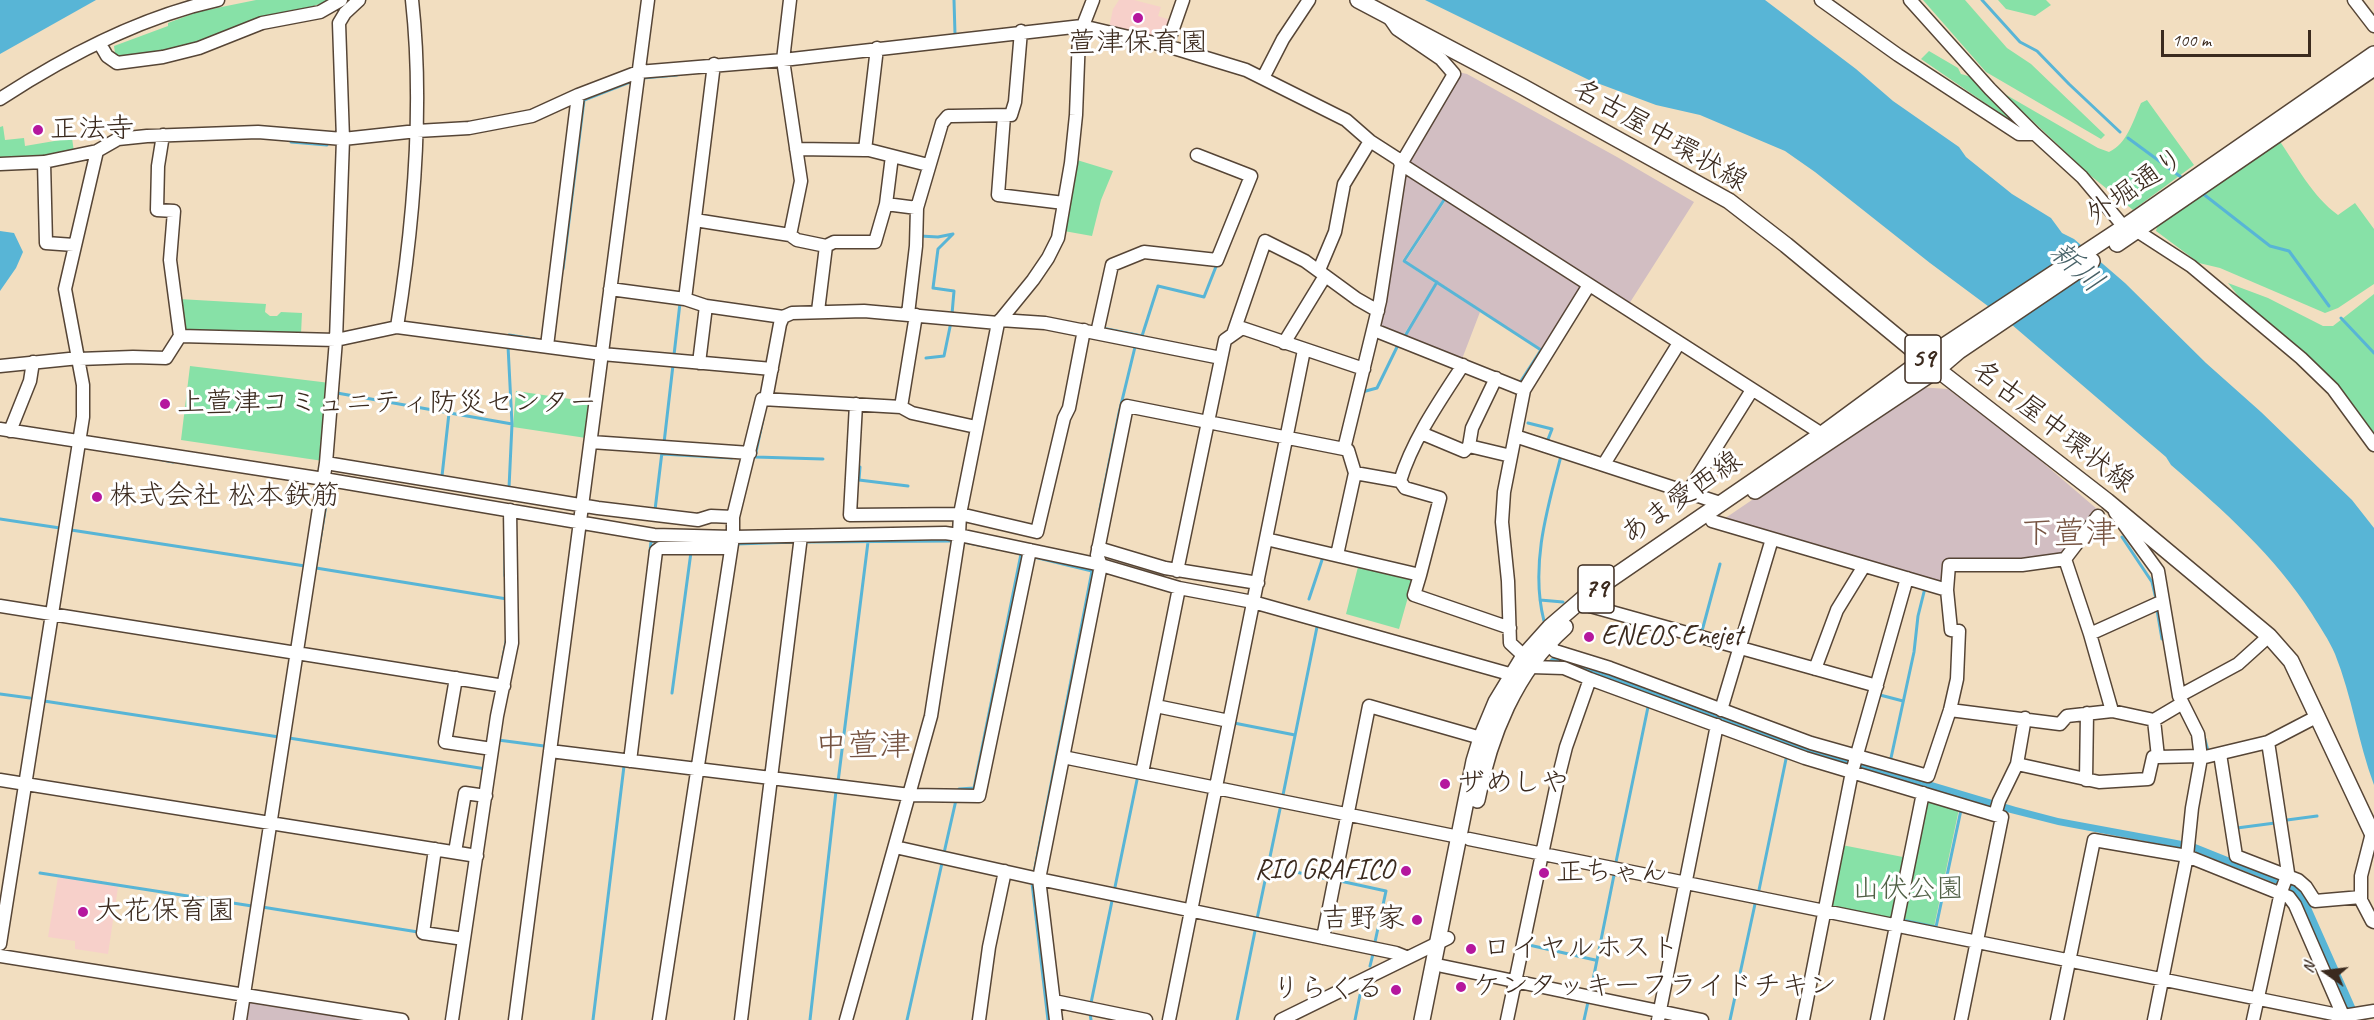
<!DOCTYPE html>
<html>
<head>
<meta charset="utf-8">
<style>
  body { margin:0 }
  #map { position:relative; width:2374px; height:1020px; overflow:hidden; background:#f2dec0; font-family:Caveat,sans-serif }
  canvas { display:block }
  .north { position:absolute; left:2296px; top:942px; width:60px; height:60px; -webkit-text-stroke:4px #fff; paint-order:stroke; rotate:284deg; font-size:16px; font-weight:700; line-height:24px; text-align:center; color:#3b2a1e }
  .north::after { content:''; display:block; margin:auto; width:21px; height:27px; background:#3b2a1e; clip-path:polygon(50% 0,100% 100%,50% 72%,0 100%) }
  .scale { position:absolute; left:2161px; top:30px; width:150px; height:27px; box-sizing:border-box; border:3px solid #3b2a1e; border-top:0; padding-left:8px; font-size:18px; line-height:21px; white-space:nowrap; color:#3b2a1e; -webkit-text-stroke:4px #fff; paint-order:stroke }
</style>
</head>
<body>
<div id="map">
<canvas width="2374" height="1020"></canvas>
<div class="north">N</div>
<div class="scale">100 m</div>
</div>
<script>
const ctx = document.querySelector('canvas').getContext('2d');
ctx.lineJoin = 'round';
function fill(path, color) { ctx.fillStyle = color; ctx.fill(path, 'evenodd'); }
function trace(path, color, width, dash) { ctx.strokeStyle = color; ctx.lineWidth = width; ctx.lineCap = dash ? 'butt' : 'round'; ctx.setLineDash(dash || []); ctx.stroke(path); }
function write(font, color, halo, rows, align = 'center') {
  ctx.font = font + ' Caveat,"Klee One",sans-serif'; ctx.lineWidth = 6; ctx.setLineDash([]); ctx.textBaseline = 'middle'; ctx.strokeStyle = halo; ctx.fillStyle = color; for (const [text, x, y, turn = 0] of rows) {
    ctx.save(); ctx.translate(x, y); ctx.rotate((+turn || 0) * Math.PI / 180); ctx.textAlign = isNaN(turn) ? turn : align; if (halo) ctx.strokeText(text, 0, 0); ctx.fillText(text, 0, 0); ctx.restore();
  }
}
fill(new Path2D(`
  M1119 0H1134L1161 7 1158 16 1173 21 1164 42 1109 28 1113 9Z
  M58 877 118 887 108 954 75 949V941L48 937Z`), '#f7d0ca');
fill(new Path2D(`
  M1458 72 1467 74 1617 157 1694 202 1629 304 1410 164 1408 157Z
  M1404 173 1444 198 1402 261 1435 283 1403 336 1378 326Z
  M1446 200 1583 287 1543 350 1406 261Z
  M1437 283 1480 312 1462 359 1405 337Z
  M1918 387 1948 389 2027 449 2097 509 2095 516 2068 552 2022 563H1947L1944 585 1721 521 1777 483H1780Z
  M250 998 382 1020H247Z`), '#d2bec2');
fill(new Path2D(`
  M256 0H332L170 53 116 60 114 46 168 26V23L197 12Z
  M1923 0H1965L2007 48 2031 64 2105 135 2101 139 1986 72Z
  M1998 0H2046L2051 5 2035 16 2006 9Z
  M1929 51 1958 68 1961 74 1975 78 2020 127 1921 59Z
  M2003 93 2098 148 2109 152C2127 144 2133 121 2141 103L2147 100 2194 165 2133 210 2091 176Z
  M3 126 5 140 24 138 25 146 72 138 74 152 29 158 0 159V127Z
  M2279 140C2297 166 2312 196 2338 215L2355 203 2374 229V284L2338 308 2325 313 2220 268 2199 263 2156 231 2157 227 2179 209Z
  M1077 160 1113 171 1101 200 1092 236 1064 231Z
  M2228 283 2268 298 2323 326H2333L2374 294V435L2335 386 2246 306Z
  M179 299 266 304 265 312 270 316H277L281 312 302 313 301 334 183 331Z
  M190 366 330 383 323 461 181 440Z
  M516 391 591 402 586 438 513 427Z
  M1359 563 1414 576 1399 629 1346 614Z
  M1926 800 1959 809 1934 927 1830 906 1842 845 1913 859Z`), '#87e1a7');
fill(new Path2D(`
  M0 0H96L0 54Z
  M1425 0H1765L1856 69 1893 101 1959 147 1966 157 2012 194 2051 218 2062 233 2074 239 2125 283 2206 363 2261 412 2352 500 2374 528V785C2358 742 2352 696 2335 654 2329 640 2320 627 2312 614 2274 555 2224 511 2171 465L2166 457 2004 318 1930 263 1815 172 1785 151 1700 115 1656 105 1589 80Z
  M0 231 14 233 23 252 16 268 0 291Z
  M1555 655 1851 758 2016 807 2058 818 2193 843 2290 882 2296 884 2306 896 2361 1020H2352L2298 898 2287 888 2191 850 2058 825 1979 805 1778 744 1547 662Z`), '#58b5d6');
trace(new Path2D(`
  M954 0 955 34
  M1982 0 2020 42 2037 51 2069 84 2120 132
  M643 78 677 75
  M2128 138 2185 180
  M291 142 327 145
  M2202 193 2270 246 2289 251 2329 306
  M1444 200 1404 261 1541 350 1521 381
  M920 236 938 237 953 234 938 249 933 288 954 291 952 314
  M563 269 584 100 630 82
  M2341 318 2374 353
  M1102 328 1142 336 1158 286 1204 297 1217 264
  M509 335 534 339
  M1405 336 1437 282
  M508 346 512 424 509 488
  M674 355 680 303
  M926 358 944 356 951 322
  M337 393 512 424
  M1362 395V392L1377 388 1398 345
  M763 419 755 457 823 459
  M1528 423 1552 429 1547 442H1549
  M664 443 673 365
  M662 454 732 458
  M163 460 173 462
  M183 463 189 464
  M860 467 859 480 908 486
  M442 476 449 413
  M1100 509 1119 413 1135 347
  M655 510 662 452
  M0 519 60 528
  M71 530 305 566
  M2122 537 2152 582 2156 599
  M805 542 950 541
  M964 542 998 549
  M505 544V576
  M736 544 797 542
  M650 552 651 541 694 542
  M1034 557 1092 571 1034 873
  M316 568 507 599
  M315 570 329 487
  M1309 599 1323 557H1325
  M1540 600 1563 602
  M2157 610 2162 639H2164
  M1544 621C1530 566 1547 509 1561 456
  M1702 631 1720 564
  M1684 638 1705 644
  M503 657 507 637
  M672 693 691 552
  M0 694 30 698
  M1880 695 1903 701
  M44 701 279 737
  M1234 723 1295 735
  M2204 736 2208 751
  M289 738 486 769
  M498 740 544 746
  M1891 758 1914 652 1918 616 1925 588
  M838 782 868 542
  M958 791 959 789 974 788 1021 554
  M1283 795 1317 627
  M2287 820 2317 816
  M2237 828 2275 823
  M944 853 956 800
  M1616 862 1648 707
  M1268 866 1328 879
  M40 873 252 906
  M1340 881 1386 891 1375 942
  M1032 883 1048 1020
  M1115 887 1137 780
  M1759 890 1786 759
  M262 907 418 932
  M1257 919 1280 809
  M1902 920 1936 927 1961 810
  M1529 945 1595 960
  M1370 966 1373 954
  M1591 990 1614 875
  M1091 1003 1112 901
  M1090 1013 1091 1020
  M593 1020 624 766
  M810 1020 836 791
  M907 1020 942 863
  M1237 1020 1255 931
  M1355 1020 1360 995
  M1584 1020 1588 1002
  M1730 1020 1755 904`), '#58b5d6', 3);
const minor = new Path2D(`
  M1821 0 1898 55 2019 134H2035
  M1910 0 1990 89 2035 134 2082 177 2124 227 2137 231 2191 266 2301 358 2333 389 2374 445
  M2354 0 2374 26
  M100 44 107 56 117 63 163 57 199 48 262 23 320 12 341 0
  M1167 46 1183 0
  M1263 78 1283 39 1309 0
  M0 99C66 56 141 17 218 0
  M1004 116 998 195 1064 203
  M163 135 158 166 157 210 174 211 170 260 180 336
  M796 149 865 150 877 48
  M865 149 928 165
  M44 162 46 243 74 245
  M0 164 44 162 97 151 118 139 147 136 258 132 343 139 417 131 469 128 532 116 578 95 638 72 783 60 1082 26 1167 46 1246 70 1346 120 1370 141 1398 159 1401 164 1822 434
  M886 204 892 156
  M695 220 790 235 801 181 783 60 790 0
  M790 235 797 240 826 246
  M1319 270 1335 232 1344 184 1370 141
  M610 289 685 299 714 64
  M685 299 706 306 699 363
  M706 306 783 317
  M818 311 826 246 834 242H875L886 204 917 208
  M908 314 916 246 917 208 942 123 948 116H952L1011 115 1015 102 1021 31
  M1000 320 1045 323 1221 358
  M397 327C414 220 424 108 412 0
  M1374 330 1524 390
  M1097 333 1112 265 1144 252 1217 260 1251 176 1197 155
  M1233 334 1265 241 1305 261 1357 299 1378 311
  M1284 343 1325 276
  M547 346 578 95
  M79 359 133 357 166 358 180 336 336 340 397 327 602 354 772 369
  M0 366 79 358
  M766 399 780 324 783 317 792 313 864 311 998 323
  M856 404 850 515 960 514 1037 532 1064 418 1069 408 1084 330
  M901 407 916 315
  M0 429 324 479 654 535 733 537 945 533 959 535 1101 565 1179 588 1253 602 1513 675
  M10 431 30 381 33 362
  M1421 433 1464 451 1469 446 1511 456
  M1515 436 1720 503
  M591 442 750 453
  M1469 446 1472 428 1496 378
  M326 463 598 508 698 520 711 516 733 517
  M1604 464 1679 343
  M1355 473 1400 481 1405 488 1440 498 1420 575
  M1400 481C1413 439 1439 402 1463 365
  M1688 492 1752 390
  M2115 512 2158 571 2179 696 2198 734 2201 758 2192 808 2187 856 2154 1020
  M1712 521 1947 590
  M1266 539 1420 575 1414 595 1510 628
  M1098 548 1165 568 1258 583
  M1337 555 1355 473 1348 450 1344 449
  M2065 559 2090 634 2112 711
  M1177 571 1225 340 1242 328 1364 369
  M0 606 504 686
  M1590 606 1877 686
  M2090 634 2163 601
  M1548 644 1555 651 1610 668 1811 743 1928 776 1950 710 1957 679 1959 631 1951 630 1947 590 1949 565H2022L2065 559 2098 516
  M1524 656 1510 643 1508 581 1502 522 1504 492 1524 390 1589 285
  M1531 667 1564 668 1590 679
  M1815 669 1837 610 1864 566
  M456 678 445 742 492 749
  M2179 696 2238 664 2269 636
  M1156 706 1229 721
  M1721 710 1772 539
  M1950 710 2060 724 2067 716 2112 711 2154 720 2181 704
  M2154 720 2158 757 2201 756
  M550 751 910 795 979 796 1030 550
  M2220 754 2236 856 2298 880 2306 887 2315 901 2361 897
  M1063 757 1459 837
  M2201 758 2268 742 2318 716
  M630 761 656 551 660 548H731
  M2017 764 2099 782 2148 779 2153 757H2158
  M1142 773 1179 588
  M0 780 477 856
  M2086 780 2087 713
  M2372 833 2361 876V900L2372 921 2374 922
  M1469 839 2343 1016 2374 1011
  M895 847 1039 879 1396 953 1406 957
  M435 849 423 933 464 939
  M455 852 465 793 486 796
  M1323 938 1369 706 1481 738
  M0 944 83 417V385L65 289 97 151
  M0 956 402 1020
  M1442 966 1702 1020
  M1054 1001 1146 1020
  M240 1020 326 463 336 340 343 139 339 23 345 13 359 0
  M452 1020 497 716 512 643 510 510
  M515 1020 648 0
  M659 1020 733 537V517L762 399 901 407 912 413 976 427
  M741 1020 801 536
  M846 1020 931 716 959 535 960 514 998 323 1033 280 1048 258 1058 238 1071 163 1076 115 1079 36 1093 0
  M979 1020 989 947 1005 871
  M1056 1020 1039 879 1101 565 1097 555 1127 406 1344 449 1380 301 1401 164 1454 74 1441 59 1397 29 1388 16
  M1169 1020 1304 350
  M1281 1020 1448 938
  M1507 1020 1557 783 1566 747 1590 679 1805 758 1995 815
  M1658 1020 1717 725
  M1803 1020 1852 772 1907 578
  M1877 1020 1923 793
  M1961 1020 2002 817 1995 815 1999 801 2017 764 2025 718
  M2057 1020 2094 840 2187 856 2289 897 2295 905 2345 1020
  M2253 1020 2281 892 2288 873 2268 742`);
const major = new Path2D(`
  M1358 0 1523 87 1729 201 1786 245 1924 359 2107 501 2269 636 2291 661 2374 837
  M2117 244 2374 68
  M1755 491 1938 369 1959 351 2092 261
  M1477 800C1489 737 1515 671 1565 627
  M1422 1020 1474 761 1481 738 1496 702 1524 656 1550 627 1586 596 1822 434 1924 359 2124 227 2374 54`);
trace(minor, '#564536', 15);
trace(major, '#564536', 18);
trace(minor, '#fff', 12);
trace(major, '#fff', 15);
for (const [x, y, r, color] of [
  [1138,18,6,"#b5179e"],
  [38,130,6,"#b5179e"],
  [165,404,6,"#b5179e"],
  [97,497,6,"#b5179e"],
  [1589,637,6,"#b5179e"],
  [1445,784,6,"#b5179e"],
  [1406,871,6,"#b5179e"],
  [1544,873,6,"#b5179e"],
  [83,912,6,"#b5179e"],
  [1417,920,6,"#b5179e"],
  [1471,949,6,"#b5179e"],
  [1461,987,6,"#b5179e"],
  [1396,990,6,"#b5179e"]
]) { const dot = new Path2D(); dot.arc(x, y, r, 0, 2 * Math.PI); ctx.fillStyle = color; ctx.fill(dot); trace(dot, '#fff', 2); }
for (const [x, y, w] of [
  [1923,359,36],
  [1596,589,36]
]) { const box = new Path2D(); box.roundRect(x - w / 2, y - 24, w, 48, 4.5); ctx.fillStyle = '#fff'; ctx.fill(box); trace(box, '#3b2a1e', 1.5); }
write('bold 27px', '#3b2a1e', null, [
  ["59",1923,359],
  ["79",1596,589]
]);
write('28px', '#3b2a1e', '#fff', [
  ["萱津保育園",1138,44,"center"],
  ["正法寺",50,130],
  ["上萱津コミュニティ防災センター",177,404],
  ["株式会社 松本鉄筋",109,497],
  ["ENEOS Enejet",1601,637],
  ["ザめしや",1457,784],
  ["RIO GRAFICO",1394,871,"right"],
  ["正ちゃん",1556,873],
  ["大花保育園",95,912],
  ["吉野家",1405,920,"right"],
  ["ロイヤルホスト",1483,949],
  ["ケンタッキーフライドチキン",1473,987],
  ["りらくる",1384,990,"right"]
], 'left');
write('28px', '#3b2a1e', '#fff', [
  ["名古屋中環状線",1660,136,30],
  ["外堀通り",2136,187,-35],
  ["名古屋中環状線",2053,427,38],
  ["あま愛西線",1682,498,-35]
]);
write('28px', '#526147', '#fff', [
  ["山伏公園",1908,890]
]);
write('italic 30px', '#476268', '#fff', [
  ["新川",2076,268,42]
]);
write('32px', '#765442', '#fff', [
  ["下萱津",2069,535],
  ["中萱津",863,747]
]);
</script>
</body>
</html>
